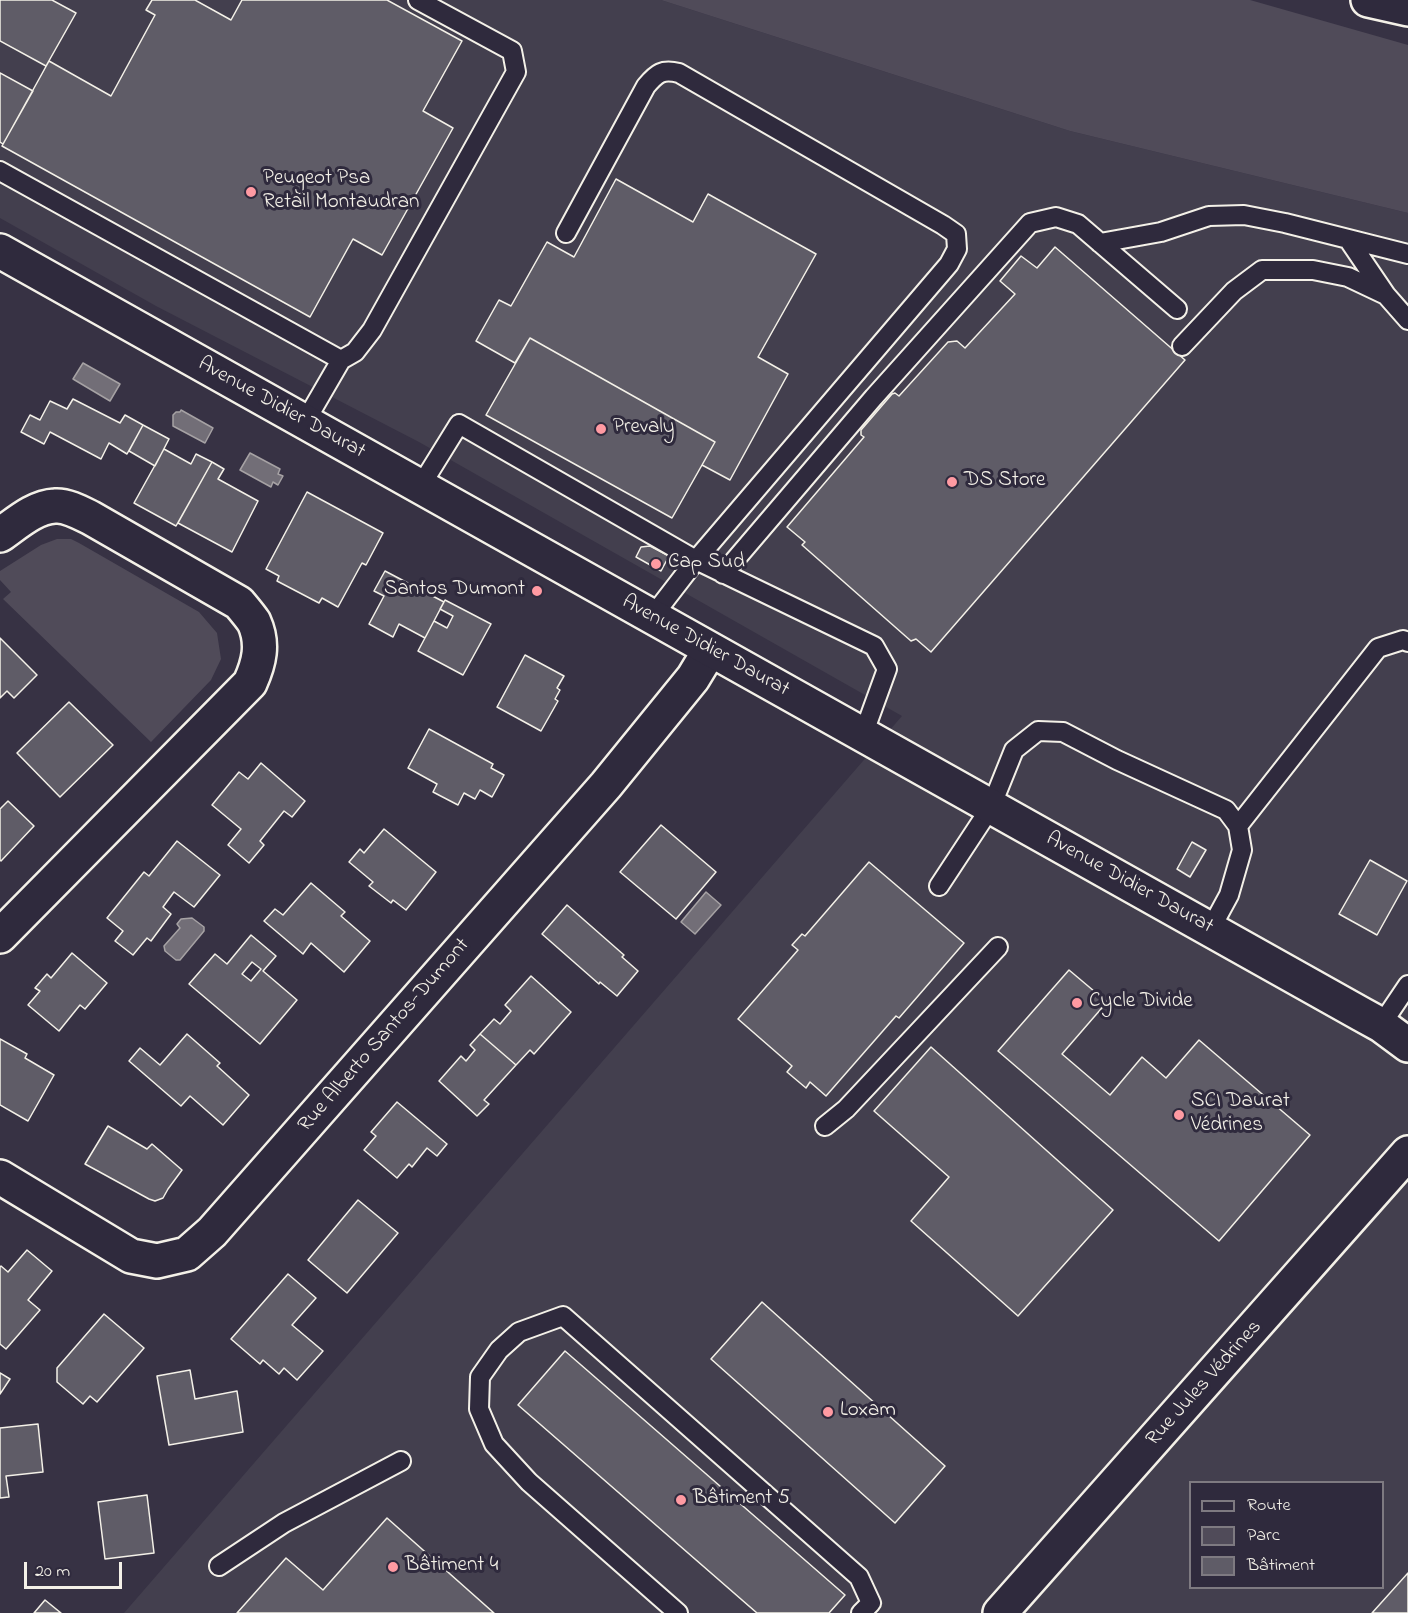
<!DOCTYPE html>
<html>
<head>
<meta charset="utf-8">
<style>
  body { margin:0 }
  #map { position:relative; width:1408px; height:1613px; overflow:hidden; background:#373244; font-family:"Indie Flower",sans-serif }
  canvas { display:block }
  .legend { position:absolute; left:1189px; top:1481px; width:195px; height:108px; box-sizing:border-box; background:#2f2a3d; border:2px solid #7e7a81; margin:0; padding:8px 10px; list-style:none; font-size:18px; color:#f4f1e8 }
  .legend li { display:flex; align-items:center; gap:12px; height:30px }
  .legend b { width:30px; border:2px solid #7e7a81 }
  .scale { position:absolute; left:24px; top:1562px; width:98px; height:27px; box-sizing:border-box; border:3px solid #f4f1e8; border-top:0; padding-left:8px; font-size:18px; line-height:21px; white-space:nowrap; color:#f4f1e8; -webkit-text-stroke:4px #2f2a3d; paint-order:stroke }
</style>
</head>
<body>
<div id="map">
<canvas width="1408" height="1613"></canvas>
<ul class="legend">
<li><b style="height:8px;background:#2f2a3d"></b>Route</li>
<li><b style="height:16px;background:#504b59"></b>Parc</li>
<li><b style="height:16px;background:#5f5c67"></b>Bâtiment</li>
</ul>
<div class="scale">20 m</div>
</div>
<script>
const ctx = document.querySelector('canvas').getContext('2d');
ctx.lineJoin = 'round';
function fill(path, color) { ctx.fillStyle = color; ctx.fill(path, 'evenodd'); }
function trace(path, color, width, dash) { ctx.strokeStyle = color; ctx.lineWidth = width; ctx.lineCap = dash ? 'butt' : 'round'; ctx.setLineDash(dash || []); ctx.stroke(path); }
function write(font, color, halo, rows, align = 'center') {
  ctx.font = font + ' "Indie Flower",sans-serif'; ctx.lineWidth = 6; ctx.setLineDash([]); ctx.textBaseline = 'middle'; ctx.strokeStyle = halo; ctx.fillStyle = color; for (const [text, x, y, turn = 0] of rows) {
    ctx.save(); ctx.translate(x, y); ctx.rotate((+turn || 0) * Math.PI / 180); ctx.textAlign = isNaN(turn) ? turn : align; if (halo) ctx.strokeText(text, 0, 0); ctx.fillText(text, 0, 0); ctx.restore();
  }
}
fill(new Path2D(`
  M0 0H661L1070 131 1408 213V1613H124L902 716 419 442 156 306 0 218ZM1190 1482H1382V1588H1190Z`), '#433f4e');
fill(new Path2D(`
  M661 0H1250L1408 45V213L1070 131Z
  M57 539H71L79 543 199 612 217 633 221 659 211 680 151 742 3 599 11 592 0 580V571L41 545Z`), '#504b59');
const water = new Path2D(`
  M83 363 120 384 110 401 73 379Z
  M181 410 213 428 205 443 173 426V415L176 412H180Z
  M250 453 280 469 278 474 283 476 278 485 273 482 271 487 240 470Z
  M706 892 721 905 695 934 681 922Z
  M192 918 204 927V931L180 960H176L165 951 164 946 180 928 177 924 181 919Z`);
fill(water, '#726e77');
trace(water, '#a6a2a4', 1.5);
const building = new Path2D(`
  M0 0H52L76 13 46 66 0 41Z
  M152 0H195L231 20 242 0H387L462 41 423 111 453 128 382 255 353 239 310 317 2 146 49 61 111 96 155 15 146 10Z
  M0 73 33 91 3 144 0 142Z
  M616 179 693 222 708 194 816 254 758 357 788 374 730 480 702 465 715 442 530 338 515 363 476 341 499 300 511 306 547 242 574 257Z
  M1055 247 1185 360 931 652 916 639 911 641 802 545 805 542 787 527 864 437 861 435V430L892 394 895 393 899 396 948 342 957 341 965 348 1015 294 1000 281 1021 256 1037 268Z
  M530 338 715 442 672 518 486 415Z
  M73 399 120 423 125 415 143 425 127 454 109 443 101 459 50 432 44 444 21 432 30 415 40 420 50 401 67 409Z
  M143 425 169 439 155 466 129 451Z
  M164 449 191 464 196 454 212 462 176 526 134 503Z
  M212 462 224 469 218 479 258 501 232 552 178 523Z
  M307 492 383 533 366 565 362 563 338 607 322 598 319 603 277 581 279 576 266 569Z
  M650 546 669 556 661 571 636 557 641 547Z
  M385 571 444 602 425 638 399 624 393 637 369 624 384 596 374 591Z
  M445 600 491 624 463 675 418 651 434 621 447 628 453 616 440 609Z
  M0 638 37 675 14 698 7 691 0 698Z
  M525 655 564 676 557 688 560 690 555 699 558 701 541 731 497 707Z
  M69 702 113 745 60 797 17 753Z
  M429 729 493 764 491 768 504 775 492 797 480 790 475 799 464 793 458 805 433 792 437 784 408 768Z
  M261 763 305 801 292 817 284 811 260 841 264 845 249 863 228 845 241 829 212 805 239 772 248 779Z
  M8 801 34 826 1 861 0 860V809Z
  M661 825 716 872 676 919 620 872Z
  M384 829 436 872 406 910 393 900 391 903 369 886 373 882 349 862 360 849 364 853Z
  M177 841 220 875 194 907 174 892 163 907 171 914 151 941 147 938 133 955 115 941 123 931 107 918 144 872 149 876Z
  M1192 842 1206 850 1190 877 1177 869Z
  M1370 860 1407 881 1377 935 1339 914Z
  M869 862 964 943 899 1018 896 1016 826 1096 810 1082 806 1088 787 1072 792 1066 738 1019 798 950 792 945 802 934 805 936Z
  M311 883 345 912 341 916 370 941 344 972 311 943 303 954 264 921 275 909 283 915Z
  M567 905 624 955 622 957 638 971 617 996 600 982 599 984 542 934Z
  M251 935 276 956 263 971 297 1000 260 1044 189 984 215 954 227 964ZM252 962 261 969 251 981 242 974Z
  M72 953 107 983 85 1009 80 1005 59 1031 28 1005 40 991 35 988 47 974 51 978Z
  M1069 970 1107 1002 1062 1054 1110 1095 1142 1057 1166 1078 1199 1040 1310 1135 1219 1241 998 1051Z
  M531 976 571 1012 534 1054 530 1050 516 1065 480 1034 494 1019 500 1024 511 1011 505 1005Z
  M187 1034 220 1063 217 1066 249 1095 223 1125 190 1096 181 1106 129 1061 140 1048 160 1065Z
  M480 1034 516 1065 484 1100 489 1104 477 1116 439 1081 461 1056 466 1061 475 1050 470 1045Z
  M0 1039 27 1054 25 1058 54 1075 28 1121 0 1105Z
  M931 1047 1113 1210 1018 1316 911 1221 949 1177 874 1111Z
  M397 1102 447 1144 437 1156 427 1148 412 1167 409 1164 397 1178 364 1150 376 1136 371 1132Z
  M108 1126 147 1149 152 1144 182 1170 168 1189 163 1198 155 1201 149 1199 85 1164Z
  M358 1200 398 1233 347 1293 308 1260Z
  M27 1250 52 1271 28 1300 40 1310 6 1349 0 1344V1267L1 1266 8 1272Z
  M288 1274 316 1298 292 1325 323 1351 297 1380 284 1368 279 1374 263 1360 260 1364 231 1339Z
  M762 1302 945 1466 895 1523 711 1359Z
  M104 1314 144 1348 97 1402 90 1396 83 1404 57 1382V1368Z
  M565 1351 845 1595 829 1613H757L518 1405Z
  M190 1370 195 1399 237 1391 243 1432 169 1445 157 1376Z
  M0 1373 10 1379 0 1394Z
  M38 1424 43 1472 6 1476 9 1497 0 1498V1428Z
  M147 1495 154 1553 105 1559 98 1502Z
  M387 1518 494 1613H237L286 1558 323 1590Z
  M1408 1573V1613H1372Z
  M45 1600 61 1613H34Z`);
fill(building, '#5f5c67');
trace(building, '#f4f1e8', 1.5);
const lane = new Path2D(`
  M0 171 341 360 305 422
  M566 233 646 86C657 73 662 69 679 73L943 225 956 234 957 249 949 264 696 560 874 646 887 669 863 735
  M1348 239 1386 295
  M1100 243 1161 232 1209 216 1244 215 1285 223 1408 254
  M1182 346 1234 291 1262 270H1313L1348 277 1386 295 1408 320
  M341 360 355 352 372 330 516 72 512 51 418 0
  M420 487 459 424 696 560 652 617
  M723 574 874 397 1030 223 1056 217 1078 224 1177 309
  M1238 826 1378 648 1403 640 1408 642
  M939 886 991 807 1014 750 1038 731 1063 732 1117 760 1226 810 1238 826 1242 850 1229 895 1210 930
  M1381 1025 1408 985
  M825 1126 846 1109 998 947
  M219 1566 284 1523 401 1461
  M678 1613 529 1482 494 1444 479 1409 480 1377 499 1350 519 1332 563 1316 859 1577 871 1603 861 1613`);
const street = new Path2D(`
  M0 535C16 524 34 507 55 506 67 505 81 513 91 518L239 603C244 609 250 616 254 622 264 644 259 663 250 683L0 936
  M0 1177 131 1256 157 1261 187 1254 212 1232 606 785 693 678 710 650`);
const secondary = new Path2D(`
  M0 251 1361 1014 1381 1025 1408 1045
  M1000 1613 1408 1153`);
const highway = new Path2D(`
  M1368 0 1408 9`);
trace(lane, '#f4f1e8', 22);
trace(street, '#f4f1e8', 38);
trace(secondary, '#f4f1e8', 38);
trace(highway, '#f4f1e8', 38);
trace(lane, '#2f2a3d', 18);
trace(street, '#2f2a3d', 33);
trace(secondary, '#2f2a3d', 33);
trace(highway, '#2f2a3d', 33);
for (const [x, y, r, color] of [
  [251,192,6,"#ff9aa2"],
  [601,429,6,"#ff9aa2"],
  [952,482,6,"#ff9aa2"],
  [656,564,6,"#ff9aa2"],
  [537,591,6,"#ff9aa2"],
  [1077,1003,6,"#ff9aa2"],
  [1179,1115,6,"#ff9aa2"],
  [828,1412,6,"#ff9aa2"],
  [681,1500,6,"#ff9aa2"],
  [393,1567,6,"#ff9aa2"]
]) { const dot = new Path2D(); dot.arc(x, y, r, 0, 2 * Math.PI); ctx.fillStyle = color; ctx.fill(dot); trace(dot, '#2f2a3d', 2); }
write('21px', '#f4f1e8', '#2f2a3d', [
  ["Peugeot Psa",263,180],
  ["Retail Montaudran",263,204],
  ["Prevaly",613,429],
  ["DS Store",964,482],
  ["Cap Sud",668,564],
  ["Santos Dumont",525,591,"right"],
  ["Cycle Divide",1089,1003],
  ["SCI Daurat",1191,1103],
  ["Védrines",1191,1127],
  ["Loxam",840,1412],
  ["Bâtiment 5",693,1500],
  ["Bâtiment 4",405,1567]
], 'left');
write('21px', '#f4f1e8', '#2f2a3d', [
  ["Avenue Didier Daurat",281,409,29],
  ["Avenue Didier Daurat",705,647,29],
  ["Avenue Didier Daurat",1129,884,29],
  ["Rue Alberto Santos-Dumont",385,1036,-49],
  ["Rue Jules Védrines",1205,1384,-48]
]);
</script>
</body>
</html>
